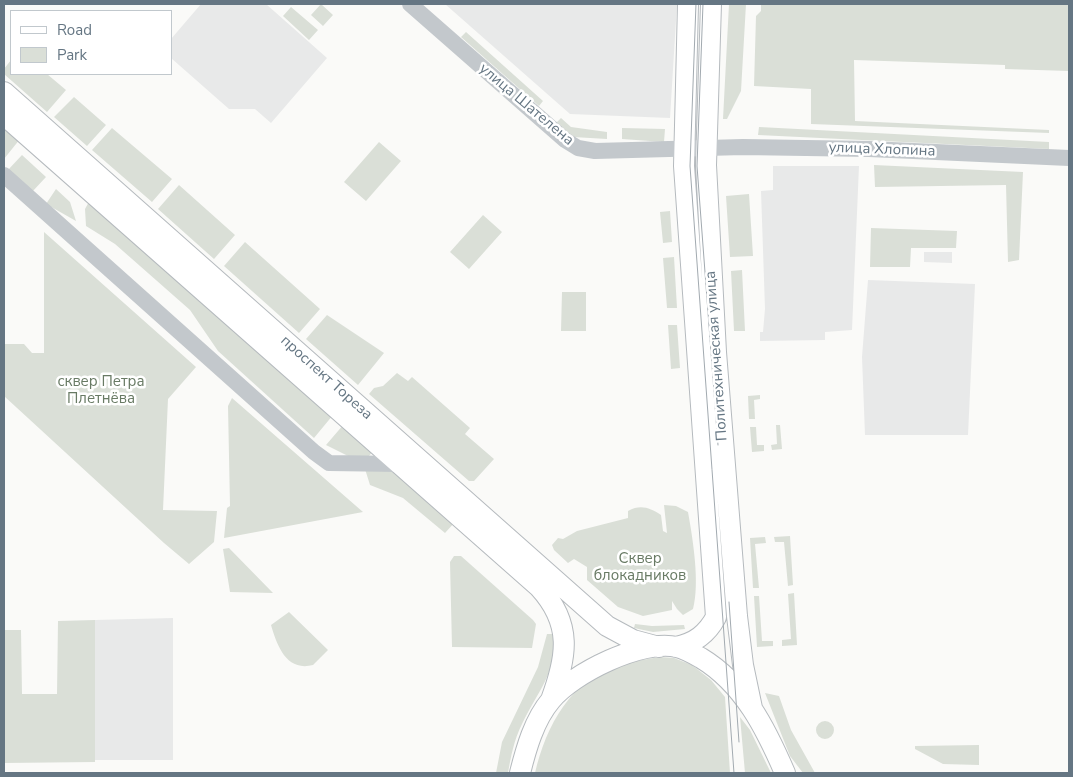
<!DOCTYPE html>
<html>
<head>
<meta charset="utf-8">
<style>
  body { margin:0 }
  #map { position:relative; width:1073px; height:777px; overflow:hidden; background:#fafaf8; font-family:"Nunito Sans",sans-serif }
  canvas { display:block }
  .frame { position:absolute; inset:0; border:5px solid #657683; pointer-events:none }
  .legend { position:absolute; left:10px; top:10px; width:162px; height:65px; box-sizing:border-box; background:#fff; border:1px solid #c1c8cd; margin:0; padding:6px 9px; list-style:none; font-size:15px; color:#657683 }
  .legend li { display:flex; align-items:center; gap:10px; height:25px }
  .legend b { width:25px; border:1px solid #c1c8cd }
</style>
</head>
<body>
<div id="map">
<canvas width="1073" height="777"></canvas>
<div class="frame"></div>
<ul class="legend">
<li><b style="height:6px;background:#fff"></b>Road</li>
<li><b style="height:14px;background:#dadfd7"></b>Park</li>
</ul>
</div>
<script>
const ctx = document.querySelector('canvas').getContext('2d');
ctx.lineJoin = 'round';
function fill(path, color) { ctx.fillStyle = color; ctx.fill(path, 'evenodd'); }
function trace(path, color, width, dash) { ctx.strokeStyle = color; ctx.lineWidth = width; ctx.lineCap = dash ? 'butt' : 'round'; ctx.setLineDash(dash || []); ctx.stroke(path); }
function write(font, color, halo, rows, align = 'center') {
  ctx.font = font + ' "Nunito Sans",sans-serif'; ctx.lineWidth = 5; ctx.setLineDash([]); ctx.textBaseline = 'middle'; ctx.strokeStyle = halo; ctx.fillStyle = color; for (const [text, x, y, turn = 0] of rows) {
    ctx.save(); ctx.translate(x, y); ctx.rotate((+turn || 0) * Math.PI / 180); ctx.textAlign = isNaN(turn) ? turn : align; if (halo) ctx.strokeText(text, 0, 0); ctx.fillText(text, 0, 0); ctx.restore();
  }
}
fill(new Path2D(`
  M201 4H266L327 58 271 123 255 109H229L171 58V39Z
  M445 4H677L670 118 570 114Z
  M773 166H859L852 330 825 332V340L760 341V332H763L765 309 761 191 773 190Z
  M924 252H952V263L924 262Z
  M868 280 975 284 968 435H865L862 357Z
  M173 618V760H95V620Z`), '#e8e9e9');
fill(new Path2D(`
  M321 4 333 15 323 26 311 15Z
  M729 4H746L741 91 727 119H723Z
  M761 4H1069V71L1005 69V65L854 60 855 121 1049 130V133L811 124V89L754 86 756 16 761 11Z
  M291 7 318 30 309 40 283 16Z
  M466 32 543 101 539 106 461 37Z
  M11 60V74H47L66 90 47 112 4 74V69Z
  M74 97 106 125 87 146 54 117Z
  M561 118 571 127 607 132V139L573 137 556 123Z
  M4 124 20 139 4 159Z
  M759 127 1049 142V149L758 135Z
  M112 128 172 179 152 202 92 150Z
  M622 128 665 129 664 142 622 139Z
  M379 142 401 161 366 201 344 182Z
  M22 155 46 177 32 192 7 171Z
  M874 165 1023 172 1019 260 1008 262 1006 185 875 187Z
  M179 185 235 235 214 259 158 209Z
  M56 189 70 202 76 221 46 204Z
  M749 194 753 256 730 257 726 196Z
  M90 200 333 415 314 438 218 351 190 310 115 244 86 226 85 209Z
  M670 211 672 242 663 243 660 212Z
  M483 215 502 232 469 269 450 252Z
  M871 228 957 231 956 248H911L910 267H870Z
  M44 232 196 367 168 399 163 510 217 511 214 542 189 564 164 543 4 396V344H24L32 353H44Z
  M245 242 320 309 299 333 224 266Z
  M674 257 677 308H667L663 258Z
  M742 270 745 331H734L731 271Z
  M562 292H586V331H561Z
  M327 315 384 353 358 385 306 339Z
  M668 325H677L680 368 671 369Z
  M397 373 408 381 412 377 470 428 465 434 494 459 474 481H469L369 394 374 388 383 386Z
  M760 395V399L754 400 755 419H749L748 396Z
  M232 398 363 512 224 538 227 508 230 506 228 406Z
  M344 424 374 450 369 456 350 457 326 445Z
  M776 425H780L782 449 772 450 771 445 777 444Z
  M750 427H756L757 445H764V451L752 452Z
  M365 469 398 471 455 522 445 533 403 498 370 485Z
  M664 505 676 506 688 512C693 540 700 583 693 609L683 615 677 609 672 601V610L643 616 618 607 587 580V567L574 559 568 563 554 550 552 545 558 538 563 539 577 531 628 518V511C641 504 650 508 661 515L663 531 667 533Z
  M790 536 793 585 788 586 784 542H775L774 537Z
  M765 537 766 543 755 544 759 588H753L750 538Z
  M229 548 273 593 230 592 223 549Z
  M454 556H461L533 620 536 624 532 648 452 647 450 562Z
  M794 593 797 645 782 646V640L791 639 788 594Z
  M754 596H759L762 641H773V646L757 647Z
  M289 612 328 650 313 665C286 672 277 645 271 625Z
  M95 620V762L4 763V630H21L22 694H57L58 621Z
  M635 624 652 626 684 625 685 629 653 632 634 628Z
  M547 634H555C555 676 539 689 522 724 514 740 511 756 508 773H496L502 742 538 667Z
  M660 657 674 658 692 665 711 680 725 697 730 773H535C546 726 571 678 622 664 634 661 648 659 660 657Z
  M765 693 779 696 791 730 815 773H803L790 756Z
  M740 717 750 730 771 773H745Z
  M816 730a9 9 0 1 1 18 0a9 9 0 1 1-18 0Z
  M979 745V765L943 764 915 749V746Z`), '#dadfd7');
const major = new Path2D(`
  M711 4 706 165 716 352 737 616 743 665 752 708
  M4 92 607 626 633 640 659 647
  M4 115 539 587C573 624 567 657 551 700
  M676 647C695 643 707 634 716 617L684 166 688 4
  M520 773C526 749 534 720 551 700 573 673 642 639 677 647 685 649 694 654 701 658 744 684 766 729 785 773`);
trace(major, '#b5babe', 22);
trace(new Path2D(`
  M410 4 565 140 578 148 595 151 743 147 869 149 1069 158
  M4 175 314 452 329 463 400 464`), '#c3c8cc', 16);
trace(major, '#fff', 20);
trace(new Path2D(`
  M696 4 690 166 734 773
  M703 4 697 166 718 445
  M729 602 739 742`), '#a2aab0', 1);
write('15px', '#657683', '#fff', [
  ["улица Шателена",526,105,40],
  ["улица Хлопина",882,150,2],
  ["Политехническая улица",717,356,-94],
  ["проспект Тореза",326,378,42]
]);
write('15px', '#687a64', '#fff', [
  ["сквер Петра",101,382],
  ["Плетнёва",101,399],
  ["Сквер",640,559],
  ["блокадников",640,576]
]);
</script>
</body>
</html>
